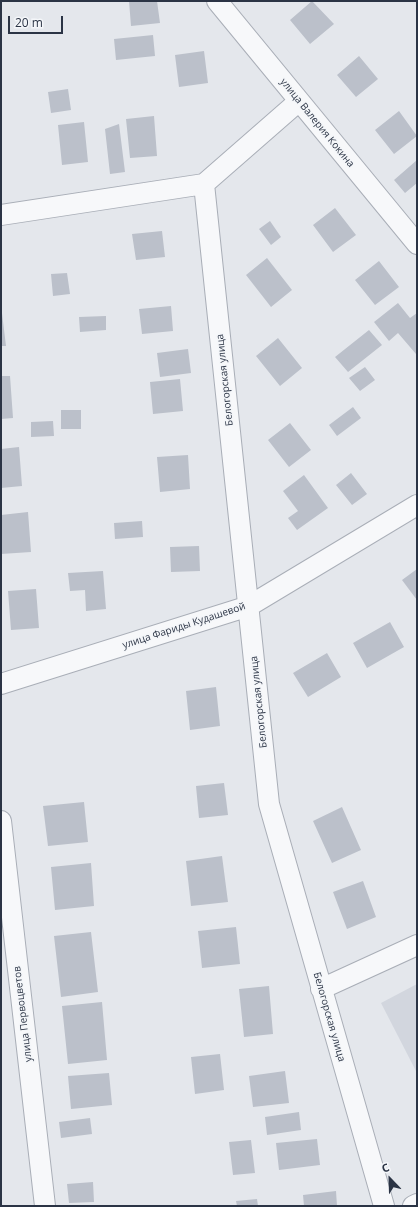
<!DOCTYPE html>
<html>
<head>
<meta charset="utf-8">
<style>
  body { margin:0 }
  #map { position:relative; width:418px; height:1207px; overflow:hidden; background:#e4e7ec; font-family:"Open Sans",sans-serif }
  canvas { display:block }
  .frame { position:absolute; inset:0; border:2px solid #2b3445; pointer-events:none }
  .north { position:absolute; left:370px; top:1159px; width:40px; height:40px; -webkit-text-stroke:3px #f4f6f9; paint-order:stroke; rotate:337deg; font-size:11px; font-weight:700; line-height:16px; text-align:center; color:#2b3445 }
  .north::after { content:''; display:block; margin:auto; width:14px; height:18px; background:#2b3445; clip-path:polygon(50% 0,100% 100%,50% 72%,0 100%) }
  .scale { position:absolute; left:8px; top:16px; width:55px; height:18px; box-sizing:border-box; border:2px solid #2b3445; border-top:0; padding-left:5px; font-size:12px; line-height:14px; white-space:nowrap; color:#2b3445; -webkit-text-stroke:3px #f4f6f9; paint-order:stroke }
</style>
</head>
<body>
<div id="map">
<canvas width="418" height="1207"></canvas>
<div class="frame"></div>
<div class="north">С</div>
<div class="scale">20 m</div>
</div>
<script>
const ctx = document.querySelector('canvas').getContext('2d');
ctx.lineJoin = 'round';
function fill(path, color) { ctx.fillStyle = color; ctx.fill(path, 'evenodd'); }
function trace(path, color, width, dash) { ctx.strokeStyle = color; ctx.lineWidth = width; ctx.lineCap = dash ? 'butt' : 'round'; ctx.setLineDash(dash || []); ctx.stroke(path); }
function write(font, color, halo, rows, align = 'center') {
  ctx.font = font + ' "Open Sans",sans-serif'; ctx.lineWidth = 3; ctx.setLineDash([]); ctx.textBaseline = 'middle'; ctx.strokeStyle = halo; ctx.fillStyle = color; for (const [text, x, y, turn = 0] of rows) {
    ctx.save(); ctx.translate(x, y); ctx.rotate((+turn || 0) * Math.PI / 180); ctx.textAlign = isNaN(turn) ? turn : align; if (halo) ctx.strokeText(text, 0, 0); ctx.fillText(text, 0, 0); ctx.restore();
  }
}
fill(new Path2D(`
  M417 984V1073L381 1003Z`), '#d2d6de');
fill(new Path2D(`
  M129 1H157L160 23 131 26Z
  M312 1 334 24 310 44 290 20Z
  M153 35 155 56 116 60 114 39Z
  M204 51 208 83 179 87 175 55Z
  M359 56 378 79 356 97 337 75Z
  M68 89 71 110 51 113 48 92Z
  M399 111 417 136 394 154 375 130Z
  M154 116 157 156 130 158 126 119Z
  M84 122 88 162 62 165 58 125Z
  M119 124 125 172 110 174 105 129Z
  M417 160V183L405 193 394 180Z
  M335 208 356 235 333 252 313 225Z
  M270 221 281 237 271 245 259 229Z
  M162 231 165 257 136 260 132 234Z
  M267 258 292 290 271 307 246 275Z
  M379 261 399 287 375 305 355 280Z
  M67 273 70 294 53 296 51 274Z
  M398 303 410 318 417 313 416 354 398 333 389 341 374 322Z
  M1 305 6 346H1Z
  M171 306 173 331 142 334 139 309Z
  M106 316V330L80 332 79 317Z
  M369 330 382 345 348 372 335 357Z
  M278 338 302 368 280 386 256 356Z
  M188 349 191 373 160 377 157 353Z
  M365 367 375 380 360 391 349 378Z
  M1 376H10L13 418 1 419Z
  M180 379 183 411 153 414 150 382Z
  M353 407 361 418 337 436 329 425Z
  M61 410H81V429H61Z
  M53 421 54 436 31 437V422Z
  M290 423 311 450 289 467 268 440Z
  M19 447 22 486 1 488V449Z
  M188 455 190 489 160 492 157 457Z
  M351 473 367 494 352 505 336 485Z
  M304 475 328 508 297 530 288 518 298 511 283 491Z
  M28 512 31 552 1 554V515Z
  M142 521 143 537 115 539 114 523Z
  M199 546 200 571 171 572 170 547Z
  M417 569V600L402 580Z
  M103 571 106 609 86 611 85 590 70 591 68 573Z
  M36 589 39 628 11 630 8 591Z
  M390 622 404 647 367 668 353 643Z
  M327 653 341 677 308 697 293 673Z
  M216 687 220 726 190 730 186 691Z
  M224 783 228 815 199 818 196 786Z
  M84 802 88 842 48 846 43 806Z
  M342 807 361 850 332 863 313 821Z
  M222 856 228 902 191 906 186 861Z
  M91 863 94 906 55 910 51 867Z
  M363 881 376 917 347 929 333 892Z
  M236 927 240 964 202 968 198 931Z
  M91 932 98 992 61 997 54 936Z
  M269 986 273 1034 244 1037 239 989Z
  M102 1002 107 1060 68 1064 62 1006Z
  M220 1054 224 1090 195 1094 191 1057Z
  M285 1071 289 1103 253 1107 249 1076Z
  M109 1073 112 1105 71 1109 68 1076Z
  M299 1112 301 1130 267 1135 265 1117Z
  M90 1118 92 1134 61 1138 59 1122Z
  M317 1139 320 1165 279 1170 276 1143Z
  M251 1140 255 1173 233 1175 229 1142Z
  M93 1182 94 1202 69 1203 67 1184Z
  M336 1191 337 1206H304L303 1195Z
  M257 1199 258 1206H237L236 1201Z`), '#bbc0ca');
const minor = new Path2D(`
  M217 1 417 244
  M204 184 269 804 384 1206
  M1 215 204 184 299 101
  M1 684 249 606 417 505
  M1 821 45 1206
  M321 989 417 945
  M413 1206 417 1204`);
trace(minor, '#a9aeb7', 22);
trace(minor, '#f7f8fa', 20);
write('10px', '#2b3445', '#f4f6f9', [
  ["улица Валерия Кокина",317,123,51],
  ["Белогорская улица",225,380,-96],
  ["улица Фариды Кудашевой",184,626,-18],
  ["Белогорская улица",259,702,-96],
  ["улица Первоцветов",23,1014,-97],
  ["Белогорская улица",329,1017,74]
]);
</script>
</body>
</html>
